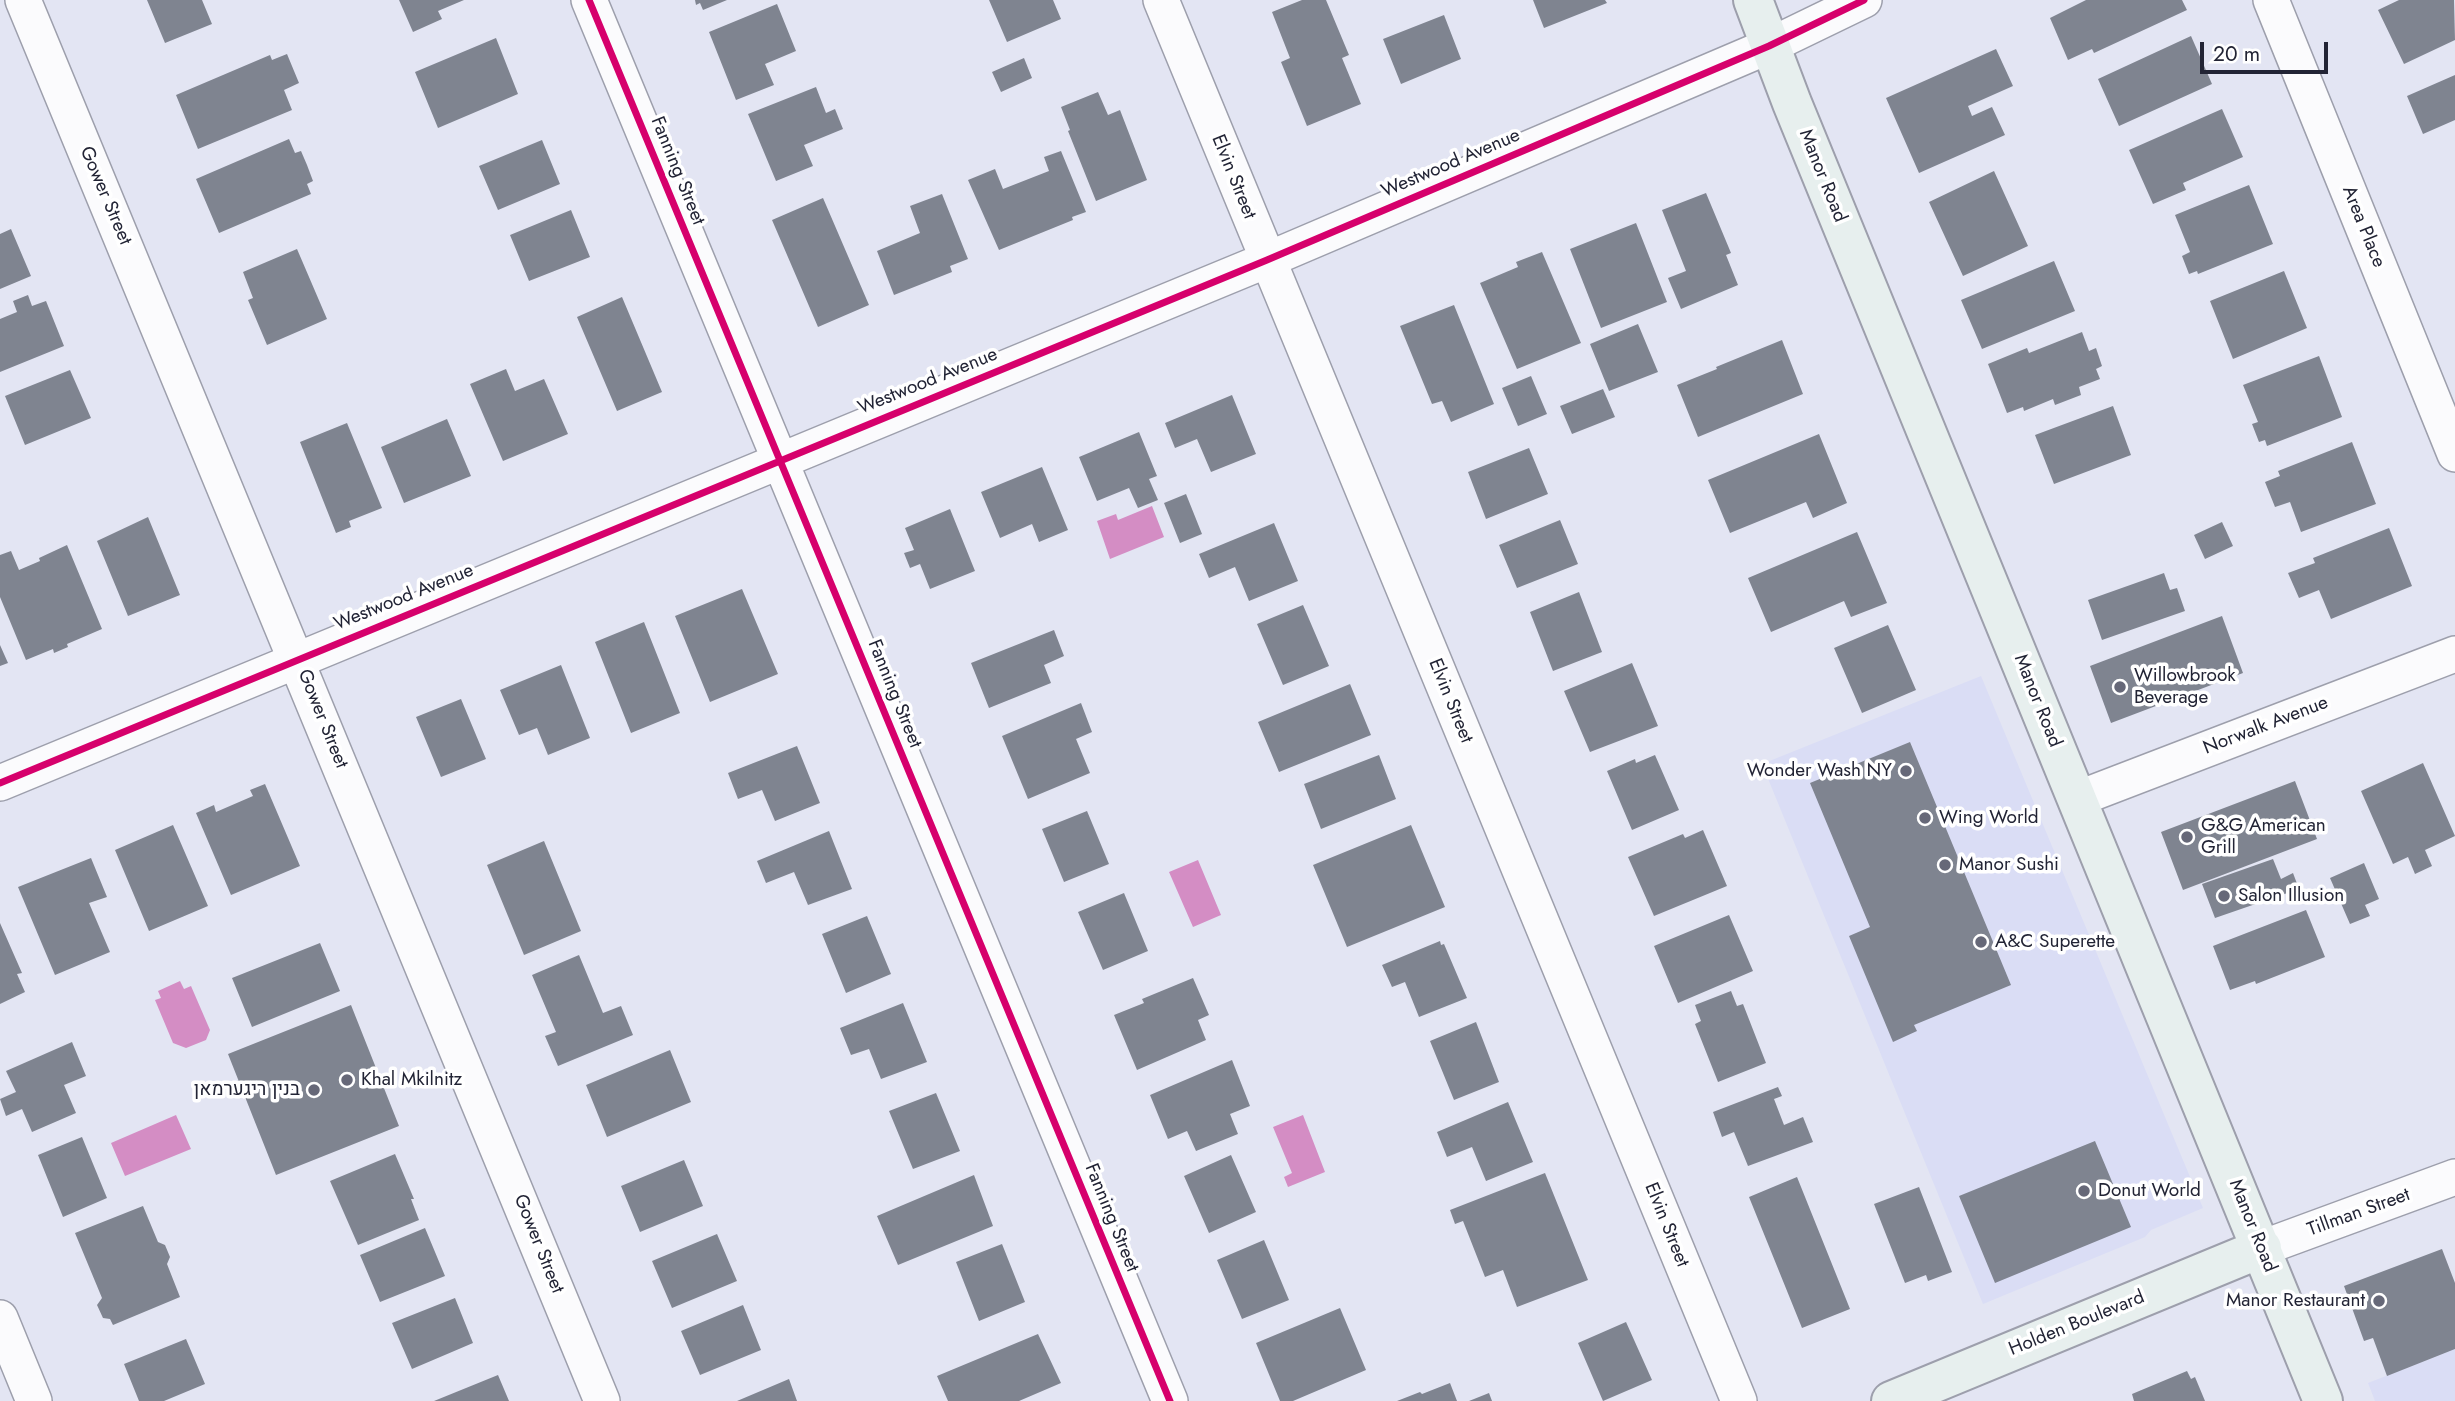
<!DOCTYPE html>
<html>
<head>
<meta charset="utf-8">
<style>
  body { margin:0 }
  #map { position:relative; width:2455px; height:1401px; overflow:hidden; background:#e3e5f3; font-family:Jost,sans-serif }
  canvas { display:block }
  .scale { position:absolute; left:2200px; top:42px; width:128px; height:32px; box-sizing:border-box; border:4px solid #222435; border-top:0; padding-left:9px; font-size:21px; line-height:24px; white-space:nowrap; color:#222435; -webkit-text-stroke:5px #fff; paint-order:stroke }
</style>
</head>
<body>
<div id="map">
<canvas width="2455" height="1401"></canvas>
<div class="scale">20 m</div>
</div>
<script>
const ctx = document.querySelector('canvas').getContext('2d');
ctx.lineJoin = 'round';
function fill(path, color) { ctx.fillStyle = color; ctx.fill(path, 'evenodd'); }
function trace(path, color, width, dash) { ctx.strokeStyle = color; ctx.lineWidth = width; ctx.lineCap = dash ? 'butt' : 'round'; ctx.setLineDash(dash || []); ctx.stroke(path); }
function write(font, color, halo, rows, align = 'center') {
  ctx.font = font + ' Jost,Heebo,sans-serif'; ctx.lineWidth = 7; ctx.setLineDash([]); ctx.textBaseline = 'middle'; ctx.strokeStyle = halo; ctx.fillStyle = color; for (const [text, x, y, turn = 0] of rows) {
    ctx.save(); ctx.translate(x, y); ctx.rotate((+turn || 0) * Math.PI / 180); ctx.textAlign = isNaN(turn) ? turn : align; if (halo) ctx.strokeText(text, 0, 0); ctx.fillText(text, 0, 0); ctx.restore();
  }
}
fill(new Path2D(`
  M1981 676 2203 1208 2151 1230 2145 1237 1983 1304 1762 764Z
  M2455 1349V1401H2375L2368 1383Z`), '#daddf5');
fill(new Path2D(`
  M1152 506 1164 537 1110 559 1097 521 1116 514 1118 520Z
  M1198 860 1221 915 1193 927 1169 872Z
  M180 981 184 989 191 986 210 1030 206 1040 186 1048 173 1043 155 1000 161 998 158 991Z
  M176 1115 191 1149 125 1176 111 1143Z
  M1303 1115 1325 1172 1288 1187 1284 1177 1292 1173 1273 1127Z`), '#d48dc4');
fill(new Path2D(`
  M147 0H202L212 24 165 43Z
  M399 0H464L438 11 442 19 413 32Z
  M695 0H727L703 10 700 3 696 5Z
  M989 0H1053L1061 19 1007 42Z
  M1302 0H1326L1349 55 1342 58 1361 104 1307 126 1281 62 1290 58 1272 12Z
  M1533 0H1605L1607 3 1544 28Z
  M2086 0H2182L2187 10 2094 53 2092 49 2068 60 2050 18Z
  M2399 0H2454L2455 40 2404 64 2378 10Z
  M777 4 796 51 765 64 774 85 736 100 709 32Z
  M1444 15 1461 59 1401 84 1383 39Z
  M2191 36 2212 84 2119 126 2098 79Z
  M496 38 518 94 438 128 415 72Z
  M1996 49 2013 86 1968 106 1972 116 1992 107 2005 135 1919 173 1886 98Z
  M287 54 299 83 284 90 292 110 198 149 176 95 270 55 272 60Z
  M1024 58 1032 78 1001 92 992 72Z
  M2455 75V120L2423 134 2407 96Z
  M816 87 826 113 835 109 843 129 804 145 813 166 776 181 748 114Z
  M1098 92 1108 115 1120 110 1147 180 1096 201 1068 131 1070 130 1061 107Z
  M2222 109 2243 157 2183 183 2186 190 2153 204 2129 150Z
  M289 139 295 153 301 151 307 165 313 181 307 184 311 194 219 233 196 179Z
  M542 140 560 184 498 210 479 166Z
  M1061 151 1086 212 1072 217 1073 220 999 250 968 180 995 169 1003 189 1049 171 1044 157Z
  M1994 171 2028 246 1963 276 1929 202Z
  M2249 185 2273 244 2198 274 2197 271 2189 274 2182 256 2190 252 2175 215Z
  M1706 193 1731 253 1726 255 1738 285 1681 309 1668 278 1686 271 1662 210Z
  M942 194 968 259 950 266 952 272 894 295 877 251 920 233 910 206Z
  M823 198 869 305 818 327 772 220Z
  M571 210 590 257 529 281 510 235Z
  M1636 223 1667 302 1601 328 1570 249Z
  M11 229 31 276 0 289V234Z
  M297 249 327 319 267 345 248 300 253 298 243 272Z
  M1542 252 1581 343 1517 369 1480 283 1518 267 1516 262Z
  M2054 261 2075 311 1982 349 1961 300Z
  M2284 271 2307 328 2233 359 2210 301Z
  M28 295 32 306 46 301 64 346 0 372V319L17 312 13 301Z
  M622 297 662 392 617 411 577 317Z
  M1454 305 1494 404 1451 422 1442 401 1432 404 1400 326Z
  M1638 324 1658 372 1609 391 1590 344Z
  M2082 332 2089 351 2096 348 2102 366 2096 369 2100 379 2079 387 2081 395 2055 405 2053 399 2024 411 2023 407 2007 413 1988 364 2027 348 2029 353Z
  M1782 340 1803 394 1698 437 1677 385 1717 369 1716 367Z
  M2319 356 2342 417 2267 446 2265 440 2259 442 2252 424 2258 422 2243 385Z
  M506 369 515 391 544 379 568 434 503 461 470 384Z
  M70 370 91 418 25 445 5 396Z
  M1531 376 1547 414 1518 426 1502 388Z
  M1603 389 1615 417 1572 434 1560 406Z
  M1232 395 1256 454 1211 472 1197 439 1175 448 1165 423Z
  M2113 406 2131 455 2054 484 2035 435Z
  M447 419 471 476 404 503 381 447Z
  M347 423 382 508 349 521 351 527 336 533 300 442Z
  M1139 432 1157 476 1149 479 1158 500 1138 508 1129 488 1097 501 1079 457Z
  M1819 434 1847 503 1813 518 1806 502 1730 533 1708 480Z
  M2352 442 2376 504 2301 532 2290 502 2275 507 2265 482 2280 476 2278 471Z
  M1529 448 1548 494 1486 519 1468 472Z
  M1042 467 1068 530 1039 542 1032 524 1000 538 981 492Z
  M1186 494 1202 534 1180 543 1164 503Z
  M950 509 975 571 930 589 920 564 910 568 904 553 914 550 905 528Z
  M148 517 180 595 128 616 97 541Z
  M1560 520 1578 564 1517 588 1499 545Z
  M2222 522 2233 546 2205 559 2194 535Z
  M1274 523 1298 581 1249 601 1235 567 1209 578 1199 554Z
  M2389 528 2412 586 2331 619 2319 590 2299 598 2288 573 2315 563 2313 558Z
  M1857 532 1887 603 1851 617 1844 601 1771 632 1748 578Z
  M67 545 102 629 67 644 68 647 54 653 53 649 26 660 0 597V555L11 551 19 570 40 561 39 558Z
  M2164 573 2170 590 2177 588 2185 611 2102 640 2088 600Z
  M742 589 778 674 710 702 675 616Z
  M1579 592 1602 652 1553 671 1530 612Z
  M1303 605 1329 666 1283 685 1257 624Z
  M2222 616 2243 673 2111 723 2090 666Z
  M644 622 680 713 631 733 595 642Z
  M1888 625 1916 690 1862 713 1834 648Z
  M1054 630 1064 656 1044 665 1051 683 989 708 971 663Z
  M0 645 8 663 0 666Z
  M1632 663 1658 726 1590 752 1564 691Z
  M561 665 590 738 548 755 537 728 519 735 500 690Z
  M1350 684 1371 735 1279 772 1258 722Z
  M461 699 486 759 441 777 416 717Z
  M1081 703 1092 732 1076 739 1090 773 1028 799 1002 736Z
  M1910 742 2011 985 1914 1025 1917 1031 1893 1042 1849 936 1870 927 1810 783Z
  M797 746 820 803 775 821 762 790 738 799 728 773Z
  M1379 755 1396 799 1321 829 1304 784Z
  M1655 755 1679 810 1632 830 1607 771 1635 759 1636 763Z
  M2423 763 2455 836 2425 850 2432 866 2415 874 2408 857 2393 864 2361 791Z
  M2295 781 2317 839 2183 890 2161 832Z
  M265 784 300 866 231 895 196 813 214 805 216 812 253 796 250 790Z
  M1087 811 1109 864 1064 882 1042 829Z
  M173 825 208 906 149 931 115 850Z
  M1411 825 1445 907 1347 947 1313 865Z
  M1703 830 1727 886 1654 916 1628 857 1683 834 1685 838Z
  M829 831 852 889 808 905 794 872 766 883 757 861Z
  M544 841 581 931 524 955 487 865Z
  M91 858 107 897 89 903 110 952 55 975 18 887Z
  M2273 859 2281 879 2293 873 2299 889 2215 918 2202 884Z
  M2364 863 2379 899 2365 905 2370 916 2350 924 2330 878Z
  M1124 893 1148 951 1103 970 1078 912Z
  M2306 910 2325 957 2256 984 2255 981 2230 990 2213 946Z
  M1729 915 1753 971 1678 1003 1654 946Z
  M867 916 891 974 846 993 822 934Z
  M0 923 22 973 17 974 25 992 0 1004Z
  M1440 941 1441 945 1444 944 1467 998 1419 1017 1405 982 1392 987 1382 965Z
  M320 943 340 991 252 1027 232 978Z
  M579 955 603 1013 621 1006 633 1035 558 1066 545 1036 556 1032 532 975Z
  M1193 978 1209 1015 1198 1020 1206 1040 1137 1070 1114 1015 1144 1003 1142 999Z
  M1731 991 1737 1006 1743 1004 1766 1063 1718 1082 1695 1024 1701 1021 1695 1005Z
  M903 1003 927 1062 881 1079 869 1049 851 1055 840 1028Z
  M351 1005 399 1126 276 1175 228 1054Z
  M1476 1022 1499 1082 1454 1100 1430 1041Z
  M72 1042 86 1076 64 1085 76 1113 32 1132 22 1109 6 1116 0 1099 16 1092 6 1071Z
  M670 1050 691 1102 607 1137 586 1085Z
  M1232 1060 1250 1106 1230 1114 1238 1134 1196 1151 1187 1131 1168 1139 1150 1095Z
  M1778 1087 1782 1096 1774 1099 1784 1125 1803 1117 1813 1142 1748 1166 1734 1132 1722 1137 1713 1112Z
  M936 1093 960 1151 913 1169 889 1111Z
  M1508 1102 1533 1162 1486 1181 1472 1147 1447 1157 1437 1132Z
  M82 1137 107 1198 63 1217 38 1155Z
  M2095 1141 2131 1227 1995 1283 1959 1196Z
  M395 1154 414 1199H411L419 1220 358 1245 330 1181Z
  M1231 1155 1256 1212 1209 1233 1184 1176Z
  M684 1160 703 1206 640 1232 621 1186Z
  M1545 1173 1588 1280 1517 1307 1503 1270 1485 1277 1463 1221 1455 1224 1450 1210Z
  M974 1175 993 1226 898 1265 877 1216Z
  M1797 1177 1850 1309 1802 1328 1749 1197Z
  M1919 1187 1952 1272 1928 1281 1926 1275 1905 1283 1874 1204Z
  M143 1206 158 1242 165 1245 170 1257 167 1264 180 1297 113 1325 110 1319 103 1318 97 1305 102 1298 75 1233Z
  M425 1228 445 1276 380 1302 360 1255Z
  M717 1234 737 1281 672 1308 652 1261Z
  M1264 1240 1289 1300 1242 1319 1217 1260Z
  M1002 1244 1025 1302 979 1321 956 1262Z
  M2442 1249 2455 1283V1349L2387 1376 2373 1338 2364 1341 2344 1286Z
  M455 1298 473 1343 412 1369 392 1323Z
  M743 1305 761 1350 700 1375 681 1331Z
  M1340 1308 1366 1370 1293 1401H1280L1256 1343Z
  M1626 1322 1652 1380 1603 1401 1578 1343Z
  M1038 1334 1061 1383 1019 1401H948L937 1376Z
  M186 1339 205 1384 164 1401H139L124 1364Z
  M2187 1371 2191 1379 2195 1377 2205 1401H2134L2132 1394Z
  M498 1375 509 1401H434Z
  M789 1379 797 1401H737Z
  M1450 1383 1457 1401H1397L1420 1392 1422 1394Z
  M1489 1393 1492 1401H1469Z`), '#7f8490');
const street = new Path2D(`
  M23 0 602 1401
  M589 0 1170 1401
  M1161 0 1739 1401
  M2271 0 2455 454
  M0 783 1267 260 1769 46 1864 0
  M2077 799 2455 654
  M2262 1248 2455 1177
  M0 1318 34 1401`);
const secondary = new Path2D(`
  M1753 0 1792 103 2323 1401
  M1891 1401 2262 1248`);
trace(street, '#9d9fac', 38);
trace(secondary, '#9d9fac', 42);
trace(street, '#fbfbfd', 35);
trace(secondary, '#e7efee', 38);
trace(new Path2D(`
  M589 0 1170 1401
  M0 783 1267 260 1769 46 1864 0`), '#d6006c', 7);
for (const [x, y, r, color] of [
  [2120,687,7,"#666878"],
  [1906,771,7,"#666878"],
  [1925,818,7,"#666878"],
  [2187,837,7,"#666878"],
  [1945,865,7,"#666878"],
  [2224,896,7,"#666878"],
  [1981,942,7,"#666878"],
  [347,1080,7,"#666878"],
  [314,1090,7,"#666878"],
  [2084,1191,7,"#666878"],
  [2379,1301,7,"#666878"]
]) { const dot = new Path2D(); dot.arc(x, y, r, 0, 2 * Math.PI); ctx.fillStyle = color; ctx.fill(dot); trace(dot, '#fff', 2.5); }
write('19px', '#222435', '#fff', [
  ["Westwood Avenue",1451,164,-23],
  ["Fanning Street",677,171,68],
  ["Manor Road",1822,176,68],
  ["Elvin Street",1233,177,68],
  ["Gower Street",105,196,67],
  ["Area Place",2363,227,68],
  ["Westwood Avenue",928,382,-22],
  ["Westwood Avenue",404,598,-22],
  ["Fanning Street",894,694,68],
  ["Elvin Street",1450,701,68],
  ["Manor Road",2037,701,68],
  ["Gower Street",322,719,68],
  ["Norwalk Avenue",2266,726,-21],
  ["Tillman Street",2359,1213,-20],
  ["Fanning Street",1111,1218,68],
  ["Elvin Street",1666,1225,68],
  ["Manor Road",2252,1226,68],
  ["Gower Street",538,1244,68],
  ["Holden Boulevard",2077,1324,-22]
]);
write('19px', '#222435', '#fff', [
  ["Willowbrook",2134,676],
  ["Beverage",2134,698],
  ["Wonder Wash NY",1892,771,"right"],
  ["Wing World",1939,818],
  ["G&G American",2201,826],
  ["Grill",2201,848],
  ["Manor Sushi",1959,865],
  ["Salon Illusion",2238,896],
  ["A&C Superette",1995,942],
  ["Khal Mkilnitz",361,1080],
  ["בנין ריגערמאן",300,1090,"right"],
  ["Donut World",2098,1191],
  ["Manor Restaurant",2365,1301,"right"]
], 'left');
</script>
</body>
</html>
